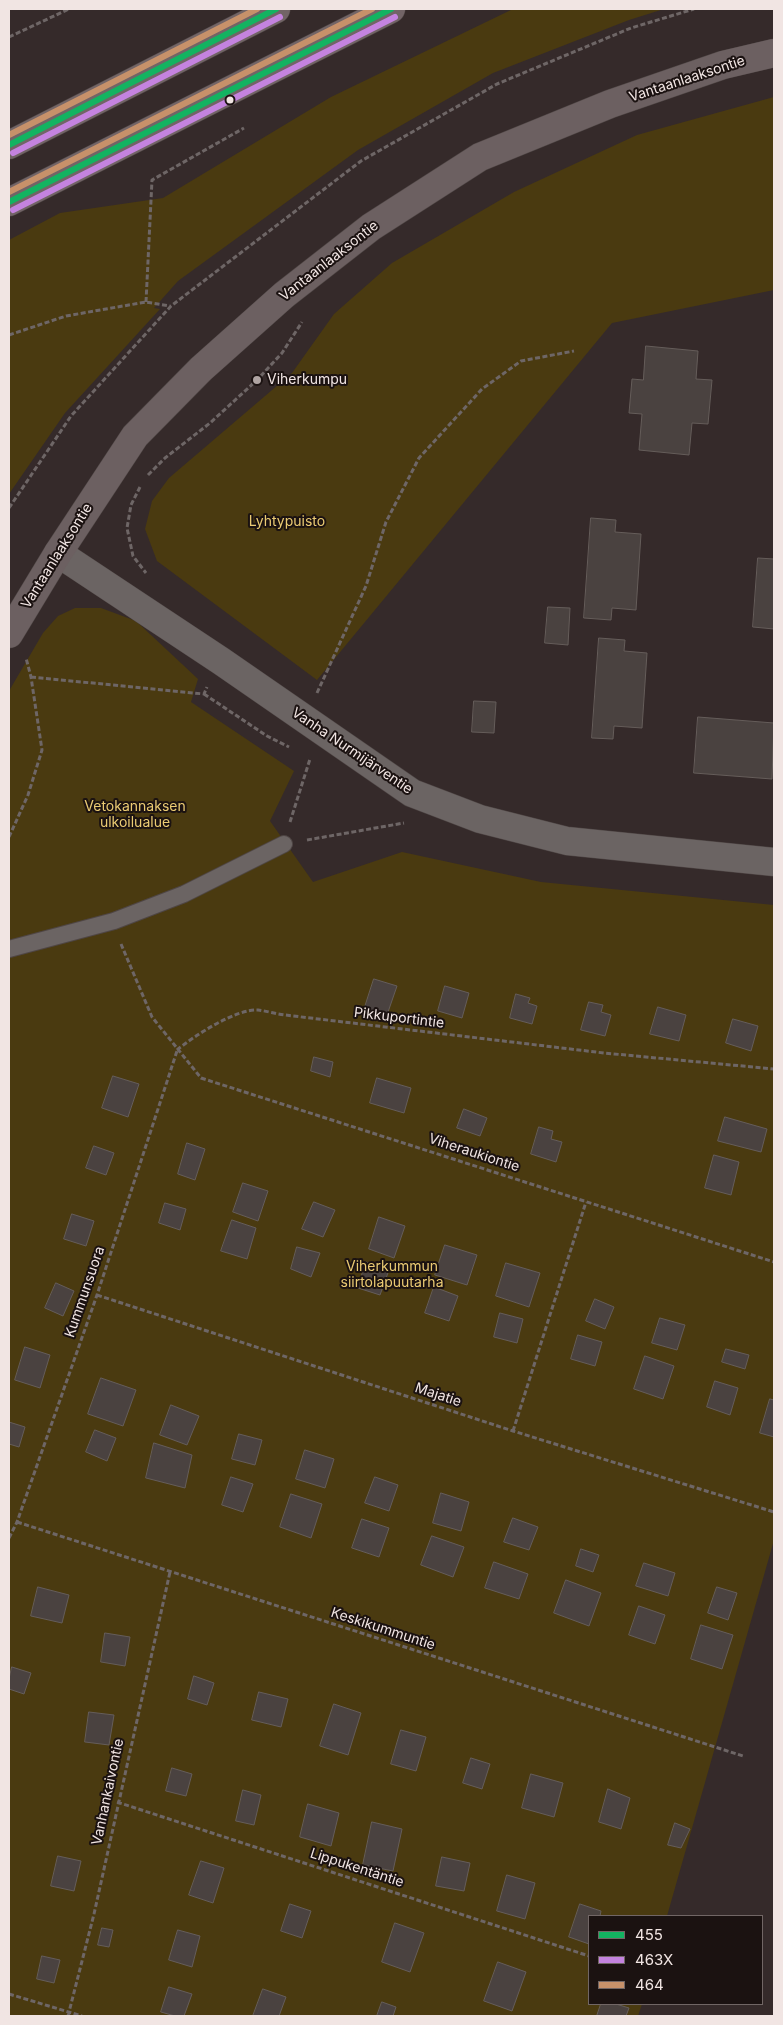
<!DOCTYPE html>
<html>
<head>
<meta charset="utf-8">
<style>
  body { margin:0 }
  #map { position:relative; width:783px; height:2025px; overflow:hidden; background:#352a2a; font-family:Inter,sans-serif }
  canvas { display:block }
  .frame { position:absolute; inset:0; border:10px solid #f1e5e3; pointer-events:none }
  .legend { position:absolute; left:588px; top:1915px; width:175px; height:90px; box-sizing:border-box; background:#1b1211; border:1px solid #716665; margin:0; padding:6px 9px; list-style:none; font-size:15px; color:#f1e5e3 }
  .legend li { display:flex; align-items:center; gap:10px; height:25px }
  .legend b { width:25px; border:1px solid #716665 }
</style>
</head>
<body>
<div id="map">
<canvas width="783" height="2025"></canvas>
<div class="frame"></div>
<ul class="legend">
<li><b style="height:6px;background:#13b361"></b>455</li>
<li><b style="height:6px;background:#c483df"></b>463X</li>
<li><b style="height:6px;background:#c7916a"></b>464</li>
</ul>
</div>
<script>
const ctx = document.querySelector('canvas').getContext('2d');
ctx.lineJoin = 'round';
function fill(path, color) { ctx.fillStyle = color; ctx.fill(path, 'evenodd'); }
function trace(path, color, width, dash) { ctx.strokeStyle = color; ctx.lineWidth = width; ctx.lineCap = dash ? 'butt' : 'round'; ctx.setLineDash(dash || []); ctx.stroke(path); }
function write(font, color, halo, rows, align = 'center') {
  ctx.font = font + ' Inter,sans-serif'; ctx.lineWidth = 4; ctx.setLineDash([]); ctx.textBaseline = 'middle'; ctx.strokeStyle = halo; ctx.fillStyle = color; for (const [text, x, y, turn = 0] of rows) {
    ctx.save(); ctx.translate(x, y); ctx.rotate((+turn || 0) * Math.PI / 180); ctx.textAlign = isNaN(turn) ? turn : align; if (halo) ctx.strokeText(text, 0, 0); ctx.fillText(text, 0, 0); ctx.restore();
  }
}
fill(new Path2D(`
  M513 9H664L629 20 493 73 358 150 178 281 154 308 160 309 65 413 9 494V240L60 213 163 198 331 97Z
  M774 97V290L612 323 317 680 157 561 145 529 152 501 169 478 292 373 334 314 392 263 514 192 637 135Z
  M75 608H101L136 621 198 679 191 702 294 771 270 821 313 882 402 852 541 882 774 905V1540L667 1916H589V2004H642L638 2016H9V691L43 633 58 616Z`), '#4a3a10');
const building = new Path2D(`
  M646 346 698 351 696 379 712 380 708 424 692 423 689 455 639 450 642 414 629 413 632 379 643 380Z
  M591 518 616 520 615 532 641 534 636 610 612 608 611 620 584 618Z
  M758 558 774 559V629L753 627Z
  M548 607 570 608 568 645 545 643Z
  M599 638 625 640 624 651 647 653 642 728 614 726 613 739 592 738Z
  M474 701 496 702 494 733 472 732Z
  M698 717 774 723 772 779 694 773Z
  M374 979 397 986 387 1015 365 1007Z
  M445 986 469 993 462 1018 438 1011Z
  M516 994 530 998 528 1003 537 1006 532 1024 510 1018Z
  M589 1002 603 1005 601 1012 611 1015 605 1036 581 1030Z
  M658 1007 686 1015 679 1041 650 1034Z
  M733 1019 758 1026 751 1051 726 1043Z
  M314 1057 333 1062 330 1077 311 1071Z
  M113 1076 139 1084 128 1117 102 1108Z
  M377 1078 411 1088 404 1113 370 1103Z
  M464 1109 487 1118 480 1136 457 1128Z
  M725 1117 767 1129 761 1152 718 1141Z
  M539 1127 553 1131 551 1139 562 1142 556 1162 531 1154Z
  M187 1143 205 1149 195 1180 178 1174Z
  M94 1146 114 1153 106 1175 86 1168Z
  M714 1155 739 1162 731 1195 705 1188Z
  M243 1183 268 1191 258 1221 233 1212Z
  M314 1202 335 1210 323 1237 302 1229Z
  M165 1203 186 1209 180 1230 159 1223Z
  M72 1214 94 1221 86 1246 64 1239Z
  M379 1217 405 1226 394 1258 369 1249Z
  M232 1220 256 1228 247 1259 221 1251Z
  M445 1245 477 1255 467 1285 435 1275Z
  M297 1247 320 1253 311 1277 291 1269Z
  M366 1262 389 1270 380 1295 358 1288Z
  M506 1263 540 1273 529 1307 496 1296Z
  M56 1283 74 1291 63 1316 45 1308Z
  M434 1287 458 1296 449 1321 425 1313Z
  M595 1299 614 1307 605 1329 586 1321Z
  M500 1313 523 1319 517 1343 494 1337Z
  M660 1318 685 1325 677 1350 652 1343Z
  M578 1335 602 1342 595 1366 571 1359Z
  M25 1347 50 1355 40 1388 15 1380Z
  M726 1349 749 1355 745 1369 722 1362Z
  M645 1356 674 1366 663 1399 634 1389Z
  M101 1378 136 1390 123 1426 88 1414Z
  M715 1381 738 1388 730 1415 707 1407Z
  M770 1399 774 1400V1437L760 1433Z
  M171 1405 199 1416 187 1445 160 1435Z
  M9 1422 25 1427 19 1447 9 1444Z
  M95 1430 116 1438 107 1461 86 1452Z
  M239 1434 262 1440 255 1465 232 1459Z
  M154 1443 192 1455 185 1488 146 1478Z
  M305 1450 334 1459 325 1488 296 1479Z
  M231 1477 253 1484 243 1512 222 1505Z
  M375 1477 398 1485 389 1511 365 1503Z
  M441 1493 469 1502 461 1531 433 1523Z
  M291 1494 322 1504 311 1538 280 1527Z
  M513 1518 538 1527 529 1550 504 1542Z
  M362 1519 389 1528 379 1557 352 1548Z
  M432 1536 464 1547 453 1577 421 1565Z
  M581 1549 599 1555 593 1572 576 1566Z
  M494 1562 528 1574 519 1599 485 1588Z
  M644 1563 675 1573 668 1596 636 1586Z
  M566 1580 601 1593 589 1626 554 1613Z
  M38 1587 69 1595 62 1623 31 1616Z
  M717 1587 737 1593 728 1620 708 1613Z
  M639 1606 665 1615 655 1644 629 1635Z
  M701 1625 733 1635 722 1669 691 1659Z
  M105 1633 130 1637 125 1666 101 1662Z
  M12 1667 31 1673 24 1694 9 1689V1679Z
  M194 1676 214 1683 207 1705 188 1699Z
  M259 1692 288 1699 281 1727 252 1720Z
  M334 1704 361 1713 348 1755 320 1746Z
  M89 1712 114 1715 109 1745 85 1742Z
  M401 1730 426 1737 416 1771 391 1764Z
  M471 1758 490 1764 482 1789 463 1783Z
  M172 1768 192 1774 186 1796 166 1791Z
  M531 1774 563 1783 554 1817 522 1808Z
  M608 1789 630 1798 621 1829 599 1822Z
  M243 1790 261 1795 254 1825 236 1821Z
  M308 1804 339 1813 331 1846 300 1837Z
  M372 1822 402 1829 393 1871 363 1865Z
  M675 1823 690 1829 681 1848 668 1845Z
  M58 1856 81 1861 74 1891 51 1886Z
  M442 1857 470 1863 464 1891 436 1886Z
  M201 1861 224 1868 213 1903 189 1895Z
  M507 1875 535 1883 525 1919 497 1911Z
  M290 1904 311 1911 302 1938 281 1931Z
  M580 1904 601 1911 600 1916H589V1944L569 1937Z
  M395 1923 424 1933 410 1972 382 1962Z
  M102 1928 113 1930 109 1947 98 1945Z
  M178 1930 200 1936 192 1967 169 1960Z
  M42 1956 60 1960 54 1983 37 1979Z
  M498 1962 526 1972 512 2011 484 2001Z
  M169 1987 192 1994 184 2016H175L161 2012Z
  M263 1989 286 1997 279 2016H253Z
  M382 2002 396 2007 393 2016H377Z
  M601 2004H616L629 2008 626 2016H597Z`);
fill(building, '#4a4240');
trace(building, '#655d5a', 1);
const service = new Path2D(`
  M9 949 114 921 184 894 284 844`);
const tertiary = new Path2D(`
  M58 553 221 661 412 793 480 819 567 841 774 862`);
const secondary = new Path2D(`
  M9 634 58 553 135 436 201 369 284 295 371 227 480 157 610 104 723 65 774 53`);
const trunk = new Path2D(`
  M9 145 276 9
  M9 202 391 9`);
trace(service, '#4f4645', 18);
trace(tertiary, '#4f4645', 29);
trace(secondary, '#4f4645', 29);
trace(trunk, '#4f4645', 29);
trace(new Path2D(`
  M9 37 69 9
  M146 302 152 180 244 128
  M9 335 66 316 146 302 170 306
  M148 475 165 458 210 423 257 380 282 353 302 322
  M140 487 131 505 127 528 133 556 146 573
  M9 508 71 416 171 306 361 161 497 84 631 28 694 9
  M31 677 204 694 207 687
  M317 693 366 586 386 522 419 458 482 389 521 361 574 351
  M204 694 267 736 289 747
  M290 822 310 759
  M9 837 28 795 42 750 31 677 26 658
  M307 840 404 823
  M121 944 152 1017 201 1078 774 1262
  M177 1050C194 1036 235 1009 258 1010 267 1011 276 1014 285 1015L604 1053 774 1069
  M97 1295 513 1431 774 1512
  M513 1431 586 1202
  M17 1522 743 1756
  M9 1538 17 1522 97 1295 177 1051
  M117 1802 589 1956
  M9 1994 82 2016
  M68 2016 94 1914 170 1572`), '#6e6666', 3, [5, 2.5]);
trace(service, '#6b6463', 16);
trace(tertiary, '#6b6463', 28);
trace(secondary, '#6c6061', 28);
trace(trunk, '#726466', 28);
trace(new Path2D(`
  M9 145 276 9
  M9 202 391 9`), '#13b361', 6);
trace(new Path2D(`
  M13 153 280 17
  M13 210 395 17`), '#c483df', 6);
trace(new Path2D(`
  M9 135 257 9
  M9 192 372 9`), '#c7916a', 6);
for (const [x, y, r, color] of [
  [230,100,4.5,"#f1e5e3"],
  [257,380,5,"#afa4a2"]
]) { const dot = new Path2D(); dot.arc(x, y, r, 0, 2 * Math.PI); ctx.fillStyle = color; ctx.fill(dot); trace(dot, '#1b1211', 2); }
write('14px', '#f1e5e3', '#1b1211', [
  ["Vantaanlaaksontie",687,79,-18],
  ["Vantaanlaaksontie",329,261,-38],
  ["Vantaanlaaksontie",57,556,-58],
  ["Vanha Nurmijärventie",352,751,34],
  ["Pikkuportintie",399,1018,7],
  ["Viheraukiontie",474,1153,18],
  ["Kummunsuora",85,1292,-71],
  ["Majatie",438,1395,18],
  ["Keskikummuntie",383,1629,18],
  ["Vanhankaivontie",108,1792,-78],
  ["Lippukentäntie",357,1868,18]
]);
write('14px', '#f1e5e3', '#1b1211', [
  ["Viherkumpu",267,380]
], 'left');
write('14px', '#ebcb73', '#1b1211', [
  ["Lyhtypuisto",287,522],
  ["Vetokannaksen",135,807],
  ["ulkoilualue",135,823],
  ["Viherkummun",392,1267],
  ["siirtolapuutarha",392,1283]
]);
</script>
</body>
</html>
